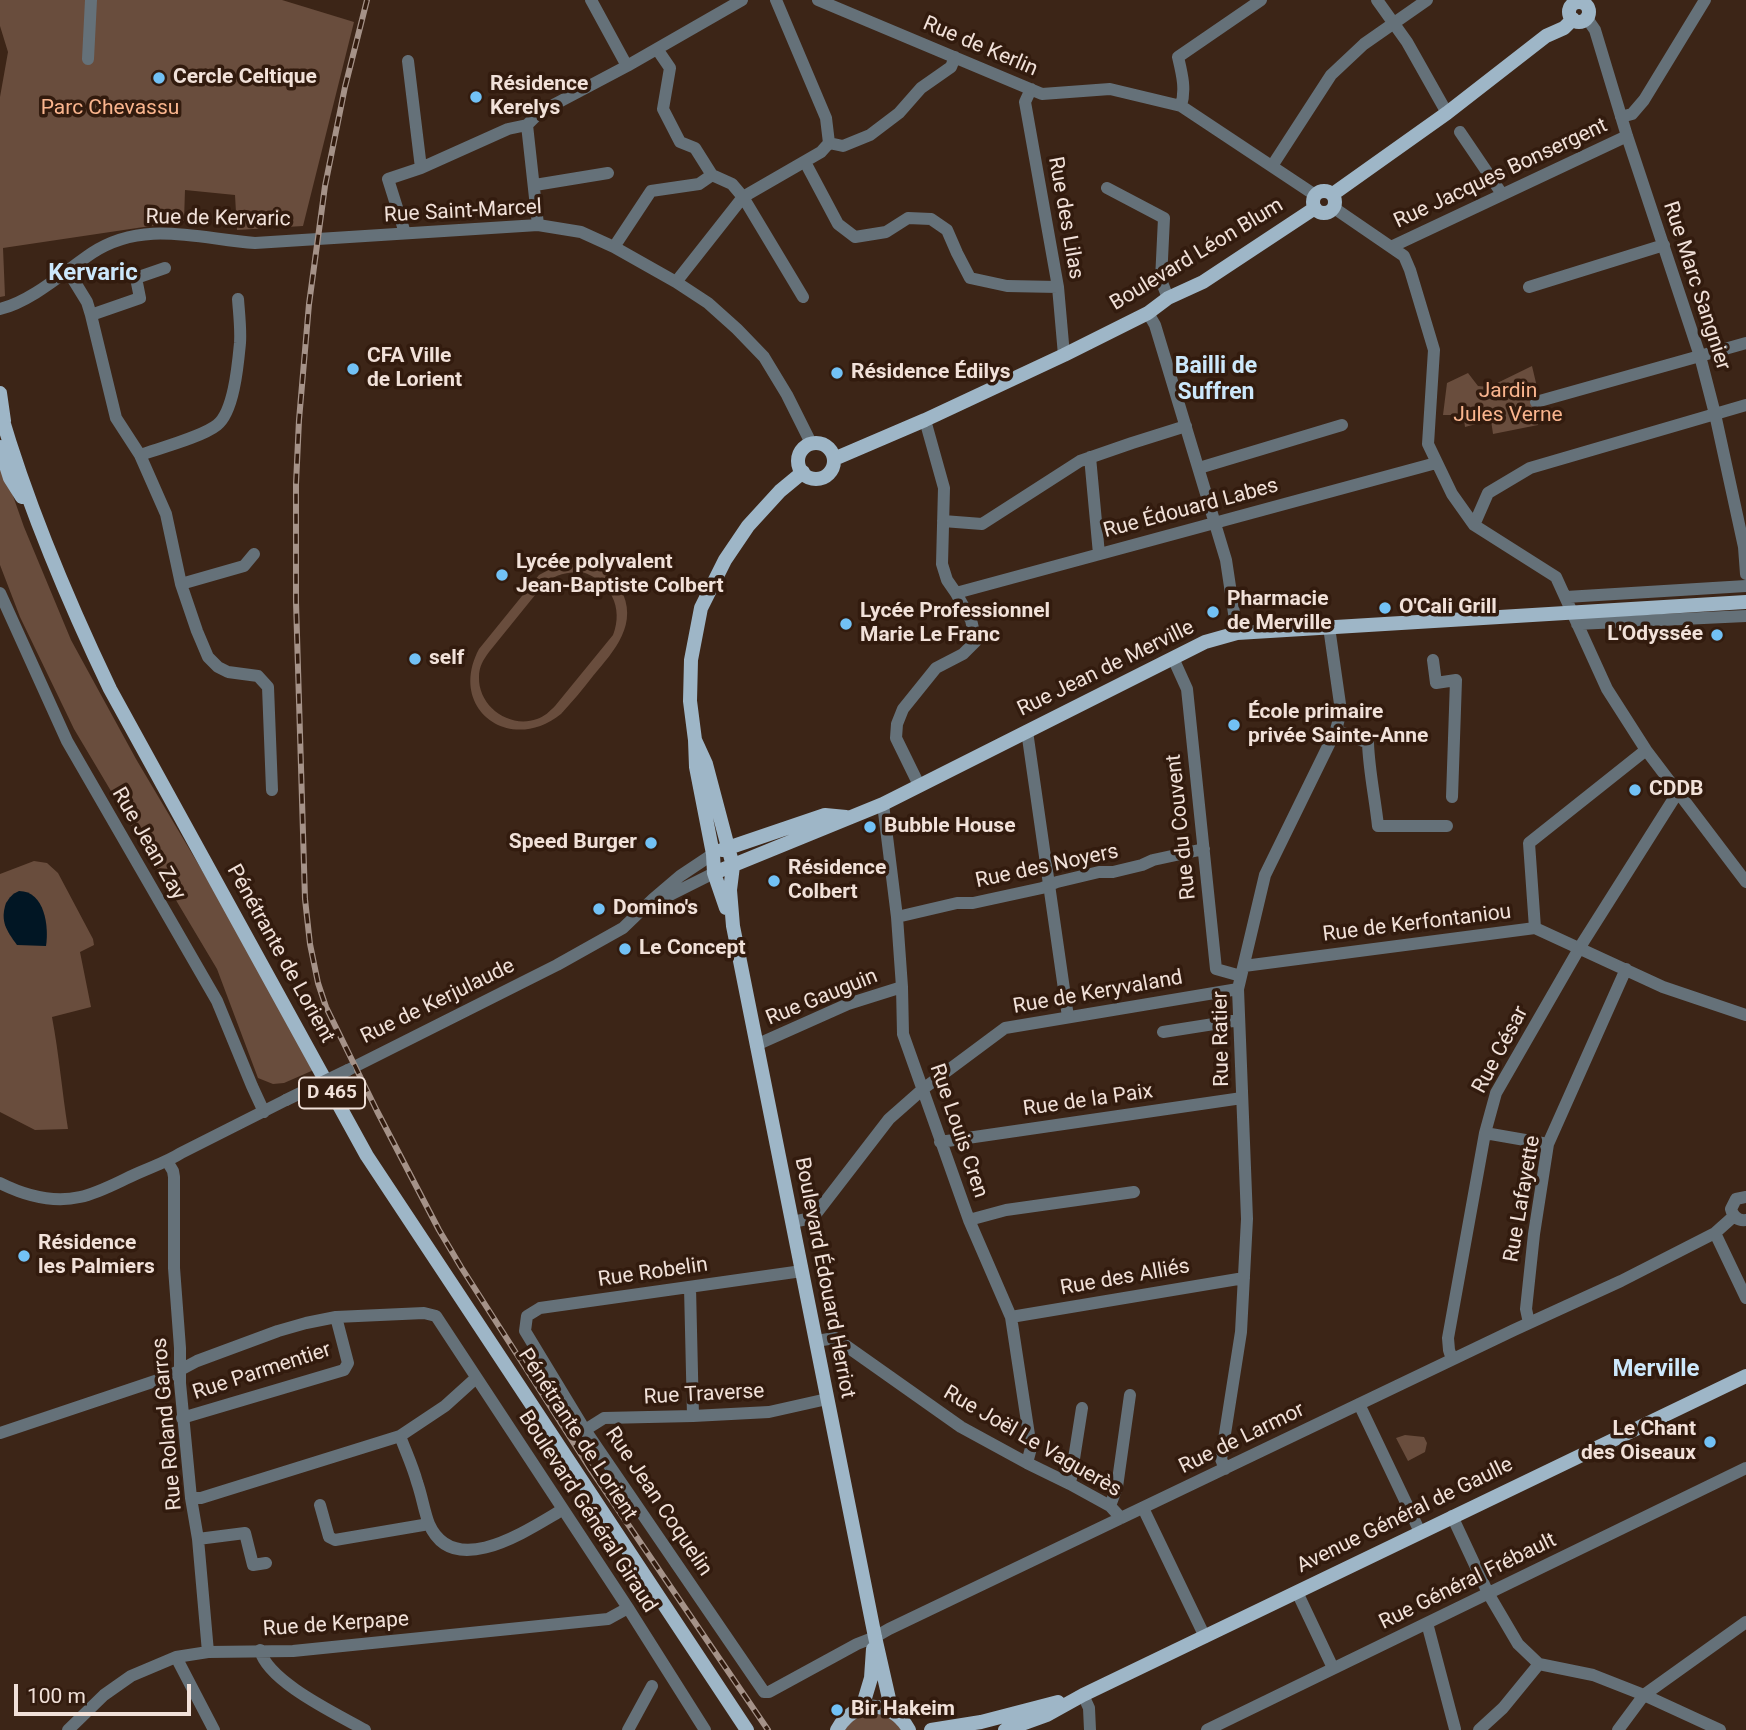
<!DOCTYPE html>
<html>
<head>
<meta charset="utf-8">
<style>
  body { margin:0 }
  #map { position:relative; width:1746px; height:1730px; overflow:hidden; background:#3c2517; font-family:Roboto,sans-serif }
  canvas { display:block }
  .scale { position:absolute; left:14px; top:1684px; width:177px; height:32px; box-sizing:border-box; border:4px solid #f1e1d9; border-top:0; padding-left:9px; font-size:21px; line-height:24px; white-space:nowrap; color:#f1e1d9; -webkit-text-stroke:5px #321b0e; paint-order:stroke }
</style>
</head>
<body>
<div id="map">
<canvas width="1746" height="1730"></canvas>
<div class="scale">100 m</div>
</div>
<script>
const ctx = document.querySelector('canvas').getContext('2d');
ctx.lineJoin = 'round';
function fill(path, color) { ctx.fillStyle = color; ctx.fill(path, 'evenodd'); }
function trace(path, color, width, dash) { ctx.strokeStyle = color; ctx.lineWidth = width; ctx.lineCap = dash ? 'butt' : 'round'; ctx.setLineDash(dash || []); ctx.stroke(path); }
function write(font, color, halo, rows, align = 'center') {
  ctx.font = font + ' Roboto,sans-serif'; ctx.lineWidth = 7; ctx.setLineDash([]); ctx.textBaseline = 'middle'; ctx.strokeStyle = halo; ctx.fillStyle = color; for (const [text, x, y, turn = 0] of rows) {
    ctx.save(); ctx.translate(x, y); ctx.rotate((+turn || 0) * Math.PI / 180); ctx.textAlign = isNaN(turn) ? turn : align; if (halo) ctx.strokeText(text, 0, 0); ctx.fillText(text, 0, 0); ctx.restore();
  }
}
fill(new Path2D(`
  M0 0H282L354 22 303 226 237 230 235 195 185 190 184 221 3 248 5 296 0 297V97L8 52 0 26Z
  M1532 366 1537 387 1527 390 1538 425 1493 434 1491 420 1465 427 1464 419 1454 415H1443L1447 383 1468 373 1478 386 1489 387Z
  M0 459 24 527 71 640 136 759 213 889 316 1069 284 1083 273 1084 258 1078 217 969 74 729 20 617 0 565Z
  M580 562C597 565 612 573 620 588 640 623 614 651 593 676 583 689 572 702 561 714 510 755 447 709 479 649L539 575C553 567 564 563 580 562ZM582 572C610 580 624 608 613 635L555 706C550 711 544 717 537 719 509 729 478 706 479 677 479 667 483 660 489 652L544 584C556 574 567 572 582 572Z
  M34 861 47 863 58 873 93 939 94 945 80 952 91 1007 52 1017C59 1054 62 1091 68 1129L35 1130 0 1112V874Z
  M1405 1435 1424 1437 1427 1443 1425 1452 1408 1461 1396 1438Z
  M873 1713 890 1717 903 1730H845C852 1719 861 1715 873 1713Z`), '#694d3d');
fill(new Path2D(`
  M19 891C45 891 49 927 46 946L17 945C6 930 0 921 6 903 10 897 12 894 19 891Z`), '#011624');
trace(new Path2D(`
  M591 0 627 66
  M776 0 826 118 829 143
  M818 0 1042 94 1110 89 1181 106 1315 195
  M1377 0 1407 42 1447 113
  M1586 17 1595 30 1627 136 1700 356 1715 414 1744 547 1746 574
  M657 49 670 68 663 109 680 142 695 148 712 175 732 184 743 197 803 297
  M88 59 91 0
  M408 61 421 168
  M1031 89 1025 102 1058 287 1064 355
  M1181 106C1186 89 1182 74 1178 57L1261 0
  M1621 117 1632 114 1644 100 1705 0
  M1460 132 1502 194
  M829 143 843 146 870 135 899 113 921 88 951 67 955 57
  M805 162 838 224 855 237 886 232 908 218 931 219 947 230 957 253 970 278 1007 286 1058 287
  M1272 166 1331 75 1364 44 1427 0
  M535 185 608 173
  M1107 188 1164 218 1161 280 1168 298
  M1334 208 1404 256 1410 270 1434 350 1428 444 1452 494 1474 525 1556 577 1607 689 1646 750 1746 882
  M538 225 527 125 540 112 627 66 742 0
  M405 233 388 179 421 168 508 129 527 125
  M614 247 651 191 699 184 712 175
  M1391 247 1627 136
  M68 271 87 302 91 315 116 418 140 455 166 514 181 584 197 631 208 657 218 667 228 672 258 676 268 687 272 790
  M676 282 743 197 821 152 829 143
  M1529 287 1664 245
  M0 309C32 301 64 272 92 253 144 219 199 239 255 243L538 225 581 232 614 247 676 282 708 303 737 329 764 357 787 395 811 443
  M1148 313 1155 325 1226 560 1237 633
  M91 315 140 298 136 278 165 268
  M1536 402 1746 343
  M140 455C160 448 202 437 217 425 234 412 238 364 240 343 241 329 239 313 238 299
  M1090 457 1099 554
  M1199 468 1342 425
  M943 521 982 524 1080 461 1132 443 1186 426
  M1474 525 1488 493 1530 468 1746 405
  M181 584 244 566 254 554
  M0 593 67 741 217 1001 252 1086 264 1112
  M956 593 1436 463
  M1566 597 1746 586
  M1577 624 1746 616
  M1173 658 1187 689 1216 969 1241 976
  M1433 660 1436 683 1456 680 1452 797
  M1336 730 1368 743C1369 771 1375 798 1378 826H1447
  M1027 731 1068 1017
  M919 785 896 738 897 724 903 709 936 668 963 654 976 641 971 620 956 593 947 580 942 564 944 488 925 420
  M883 804 897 917 902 987 903 1034 969 1220 1011 1317 1031 1448 1027 1463
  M657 899 664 898 714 873
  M897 917 957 903H973L1042 888 1057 882 1099 872H1113L1142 865 1153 860 1204 849
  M1535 928 1529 843 1646 750
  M1244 966 1535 928 1663 987 1746 1015
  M1163 1032 1239 1020
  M756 1045 848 1004 902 987
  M348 1070 557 965 623 928 653 899 680 876 713 854
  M1485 1133 1548 1144
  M940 1142 1242 1098
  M167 1161 173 1171 174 1177V1268L180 1348V1383L191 1498 198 1539 208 1652
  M0 1183C24 1195 53 1203 80 1197 99 1193 118 1182 136 1174 151 1167 167 1162 181 1153L286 1100
  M1746 1197 1736 1199 1731 1209C1733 1217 1738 1221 1746 1220
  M969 1220 1006 1210 1134 1192
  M792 1222 807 1219 815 1215 889 1119 923 1089 1005 1028 1238 989
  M1715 1233 1746 1298
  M802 1271 540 1308 527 1316 525 1331 585 1430 764 1692H769L857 1644 875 1637 889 1629 1514 1330 1621 1281 1715 1233 1734 1216
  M690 1287 693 1416
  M1011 1317 1244 1278
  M1529 1323 1526 1309 1534 1234 1548 1144 1626 969
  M816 1341 835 1338 961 1427 1027 1463 1070 1484 1110 1506 1121 1518
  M1452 1359 1449 1350 1448 1338 1485 1133 1496 1093 1580 947 1678 792
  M1359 1404 1420 1532
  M182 1418 344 1370 348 1363 336 1317
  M585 1430 604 1418 693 1416 769 1412 827 1399
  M0 1433 167 1377 197 1361 278 1331 306 1323 336 1317 424 1313 436 1316 628 1608 705 1730
  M400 1436C406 1452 413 1467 417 1482 422 1496 424 1511 429 1524 454 1581 529 1529 562 1510
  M1225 1469 1221 1459 1241 1332 1247 1219 1238 989 1265 875 1336 730 1341 711 1329 627
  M1070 1484 1082 1408
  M191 1498H201L400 1436 445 1406 476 1378
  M320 1505 329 1537 335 1540 429 1524
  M1110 1506 1117 1487 1130 1395
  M1143 1508 1205 1637
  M1452 1516 1488 1593 1518 1644 1539 1664 1593 1675 1644 1695 1720 1730
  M198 1539 245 1533 253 1565 266 1563
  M1297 1592 1333 1668
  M1427 1623 1455 1729
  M260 1650C268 1682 337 1714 365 1730
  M176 1657 214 1730
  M1083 1695 1089 1708 1090 1730
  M68 1730 104 1695 131 1676 176 1657 208 1652 293 1651 608 1619 628 1608
  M628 1730 652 1686
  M1207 1730 1746 1468
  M1479 1730 1503 1708 1539 1664
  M1618 1730 1644 1695 1746 1622`), '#657179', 12);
trace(new Path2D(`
  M1569 12a10 10 0 1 1 20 0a10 10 0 1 1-20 0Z
  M1313 202a11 11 0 1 1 22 0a11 11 0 1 1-22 0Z
  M1333 194 1447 113 1546 36 1564 28 1573 19
  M0 393 4 421
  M0 411C28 507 67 599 110 689L367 1156 747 1730
  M798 461a18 18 0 1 1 36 0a18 18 0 1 1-36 0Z
  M0 447 10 478 22 497
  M834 459 925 420 1064 355 1148 313 1168 298 1203 282 1315 208
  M695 740 706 764 733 866 730 890 733 926 875 1637 892 1712
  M722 850 825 815 846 817
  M714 873 883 804 1205 642 1237 633 1746 602
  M726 908 714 873 713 854 696 767 695 740 690 701 691 660 701 608 725 560 748 526 780 491 803 472
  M862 1708 871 1678 873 1649
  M837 1730C854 1699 892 1699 909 1730
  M931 1730 981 1722 1058 1702
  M1005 1730 1047 1715 1083 1695 1746 1376`), '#9eb6c7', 14);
const rail = new Path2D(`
  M367 0 345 87 325 186 309 304 299 420 296 484V602L305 899 310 944 318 983 326 1007 377 1111 439 1230 461 1267 589 1467 768 1730`);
trace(rail, '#a59288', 6);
trace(rail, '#321b0e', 3.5, [10]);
trace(new Path2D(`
  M286 1100 348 1070`), '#657179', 12);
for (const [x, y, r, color] of [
  [159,78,7,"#72c1f5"],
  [476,97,7,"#72c1f5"],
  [353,369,7,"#72c1f5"],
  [837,373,7,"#72c1f5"],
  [502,575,7,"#72c1f5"],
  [1385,608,7,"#72c1f5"],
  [1213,612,7,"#72c1f5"],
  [846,624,7,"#72c1f5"],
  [1717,635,7,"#72c1f5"],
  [415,659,7,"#72c1f5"],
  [1234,725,7,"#72c1f5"],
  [1635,790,7,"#72c1f5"],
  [870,827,7,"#72c1f5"],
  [651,843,7,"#72c1f5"],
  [774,881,7,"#72c1f5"],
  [599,909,7,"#72c1f5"],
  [625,949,7,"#72c1f5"],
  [24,1256,7,"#72c1f5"],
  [1710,1442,7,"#72c1f5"],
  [837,1710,7,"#72c1f5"]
]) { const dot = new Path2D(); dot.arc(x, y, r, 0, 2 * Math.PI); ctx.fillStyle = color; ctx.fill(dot); trace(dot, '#321b0e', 2.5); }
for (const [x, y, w] of [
  [332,1093,66]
]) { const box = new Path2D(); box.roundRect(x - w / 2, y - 15.5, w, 31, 5); ctx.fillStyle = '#321b0e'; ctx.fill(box); trace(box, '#f1e1d9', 2); }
write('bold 19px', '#f1e1d9', null, [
  ["D 465",332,1093]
]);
write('21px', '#f1e1d9', '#321b0e', [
  ["Rue de Kerlin",980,47,23],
  ["Rue Jacques Bonsergent",1501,174,-25],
  ["Rue Saint-Marcel",463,212,-3],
  ["Rue des Lilas",1065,218,80],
  ["Rue de Kervaric",218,219,1],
  ["Boulevard Léon Blum",1197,255,-31],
  ["Rue Marc Sangnier",1696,286,72],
  ["Rue Édouard Labes",1191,509,-15],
  ["Rue Jean de Merville",1106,669,-26],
  ["Rue du Couvent",1182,827,-96],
  ["Rue Jean Zay",148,844,60],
  ["Rue des Noyers",1047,867,-12],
  ["Rue de Kerfontaniou",1417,924,-7],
  ["Pénétrante de Lorient",280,954,61],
  ["Rue de Keryvaland",1098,993,-10],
  ["Rue Gauguin",822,998,-22],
  ["Rue de Kerjulaude",438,1002,-26],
  ["Rue Ratier",1222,1039,-91],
  ["Rue César",1501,1050,-62],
  ["Rue de la Paix",1088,1101,-8],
  ["Rue Louis Cren",958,1131,71],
  ["Rue Lafayette",1523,1199,-80],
  ["Rue Robelin",653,1273,-8],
  ["Boulevard Édouard Herriot",824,1278,79],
  ["Rue des Alliés",1125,1278,-10],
  ["Rue Parmentier",262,1372,-18],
  ["Rue Traverse",704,1395,-3],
  ["Rue Roland Garros",168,1424,-95],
  ["Pénétrante de Lorient",577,1435,57],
  ["Rue de Larmor",1242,1439,-26],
  ["Rue Joël Le Vaguerès",1032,1442,30],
  ["Rue Jean Coquelin",658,1502,56],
  ["Boulevard Général Giraud",587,1512,57],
  ["Avenue Général de Gaulle",1405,1516,-26],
  ["Rue Général Frébault",1468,1582,-26],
  ["Rue de Kerpape",336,1625,-4]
]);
write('bold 21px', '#f1e1d9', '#321b0e', [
  ["Cercle Celtique",173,78],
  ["Résidence",490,85],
  ["Kerelys",490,109],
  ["CFA Ville",367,357],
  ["de Lorient",367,381],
  ["Résidence Édilys",851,373],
  ["Lycée polyvalent",516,563],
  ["Jean-Baptiste Colbert",516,587],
  ["Pharmacie",1227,600],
  ["de Merville",1227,624],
  ["O'Cali Grill",1399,608],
  ["Lycée Professionnel",860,612],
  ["Marie Le Franc",860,636],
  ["L'Odyssée",1703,635,"right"],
  ["self",429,659],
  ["École primaire",1248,713],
  ["privée Sainte-Anne",1248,737],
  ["CDDB",1649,790],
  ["Bubble House",884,827],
  ["Speed Burger",637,843,"right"],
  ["Résidence",788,869],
  ["Colbert",788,893],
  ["Domino's",613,909],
  ["Le Concept",639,949],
  ["Résidence",38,1244],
  ["les Palmiers",38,1268],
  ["Le Chant",1696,1430,"right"],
  ["des Oiseaux",1696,1454,"right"],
  ["Bir Hakeim",851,1710]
], 'left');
write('21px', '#fab58e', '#321b0e', [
  ["Parc Chevassu",110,109],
  ["Jardin",1508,392],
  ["Jules Verne",1508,416]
]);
write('bold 23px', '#cce8fc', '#321b0e', [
  ["Bailli de",1216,367],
  ["Suffren",1216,393]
]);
write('bold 24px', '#cce8fc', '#321b0e', [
  ["Kervaric",93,274],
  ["Merville",1656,1370]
]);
</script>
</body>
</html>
